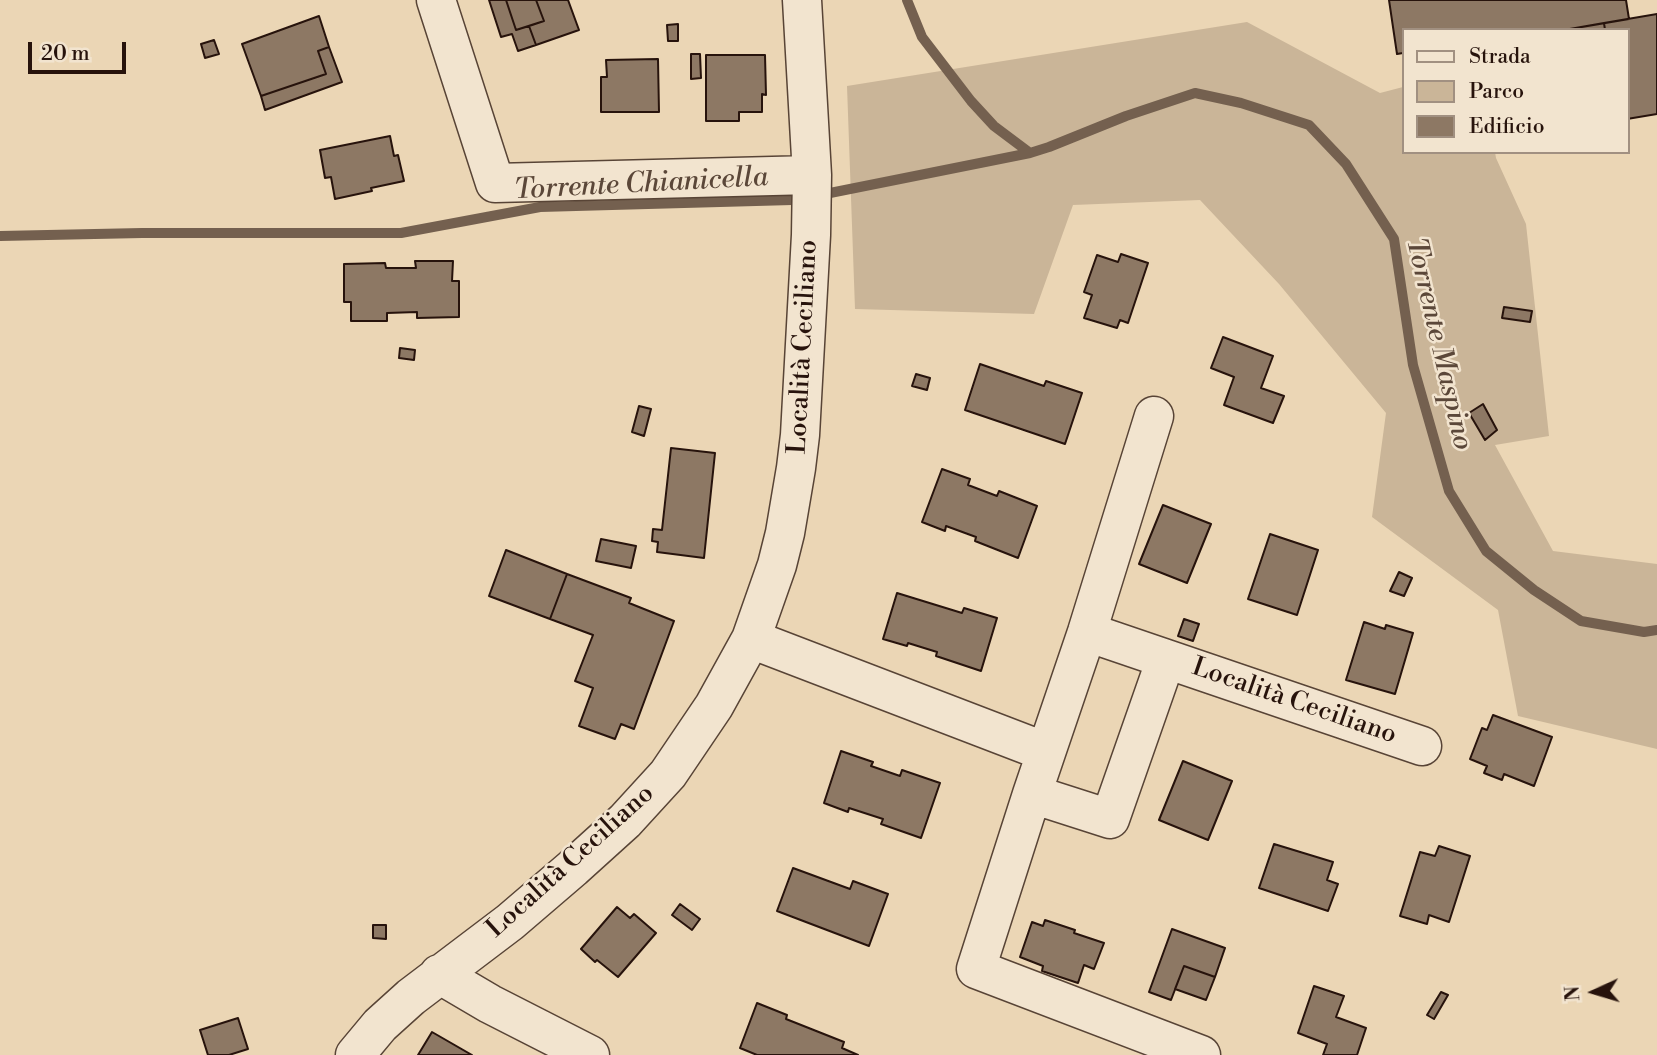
<!DOCTYPE html>
<html>
<head>
<meta charset="utf-8">
<style>
  body { margin:0 }
  #map { position:relative; width:1657px; height:1055px; overflow:hidden; background:#ebd6b5; font-family:"Libre Bodoni",serif }
  canvas { display:block }
  .legend { position:absolute; left:1402px; top:28px; width:228px; height:126px; box-sizing:border-box; background:#f2e4cf; border:2px solid #a19081; margin:0; padding:9px 12px; list-style:none; font-size:21px; color:#27130c }
  .legend li { display:flex; align-items:center; gap:14px; height:35px }
  .legend b { width:35px; border:2px solid #a19081 }
  .north { position:absolute; left:1559px; top:957px; width:70px; height:70px; -webkit-text-stroke:5px #f2e4cf; paint-order:stroke; rotate:266deg; font-size:19px; font-weight:700; line-height:28px; text-align:center; color:#27130c }
  .north::after { content:''; display:block; margin:auto; width:24px; height:32px; background:#27130c; clip-path:polygon(50% 0,100% 100%,50% 72%,0 100%) }
  .scale { position:absolute; left:28px; top:42px; width:98px; height:32px; box-sizing:border-box; border:4px solid #27130c; border-top:0; padding-left:9px; font-size:21px; line-height:24px; white-space:nowrap; color:#27130c; -webkit-text-stroke:5px #f2e4cf; paint-order:stroke }
</style>
</head>
<body>
<div id="map">
<canvas width="1657" height="1055"></canvas>
<ul class="legend">
<li><b style="height:9px;background:#f2e4cf"></b>Strada</li>
<li><b style="height:19px;background:#cab598"></b>Parco</li>
<li><b style="height:19px;background:#8d7864"></b>Edificio</li>
</ul>
<div class="north">N</div>
<div class="scale">20 m</div>
</div>
<script>
const ctx = document.querySelector('canvas').getContext('2d');
ctx.lineJoin = 'round';
function fill(path, color) { ctx.fillStyle = color; ctx.fill(path, 'evenodd'); }
function trace(path, color, width, dash) { ctx.strokeStyle = color; ctx.lineWidth = width; ctx.lineCap = dash ? 'butt' : 'round'; ctx.setLineDash(dash || []); ctx.stroke(path); }
function write(font, color, halo, rows, align = 'center') {
  ctx.font = font + ' "Libre Bodoni",serif'; ctx.lineWidth = 5; ctx.setLineDash([]); ctx.textBaseline = 'middle'; ctx.strokeStyle = halo; ctx.fillStyle = color; for (const [text, x, y, turn = 0] of rows) {
    ctx.save(); ctx.translate(x, y); ctx.rotate((+turn || 0) * Math.PI / 180); ctx.textAlign = isNaN(turn) ? turn : align; if (halo) ctx.strokeText(text, 0, 0); ctx.fillText(text, 0, 0); ctx.restore();
  }
}
fill(new Path2D(`
  M1247 22 1380 93 1403 87V152H1495L1496 158 1526 224 1549 436 1495 445 1553 551 1657 564V749L1518 716 1498 610 1372 517 1386 413 1279 284 1200 200 1073 205 1034 314 855 309 847 86Z`), '#cab598');
trace(new Path2D(`
  M907 0 922 37 971 101 994 126 1030 153
  M820 195 1030 153 1049 147 1126 116 1195 93 1241 103 1309 125 1346 164 1394 239 1413 365 1449 491 1486 551 1534 590 1581 621 1644 632 1657 630
  M0 236 142 233H401L540 207 792 200 805 198`), '#74604f', 10);
const building = new Path2D(`
  M489 0H506L516 30 529 26 536 45 518 51 512 34 501 37Z
  M506 0H536L544 21 516 30Z
  M536 0H568L579 30 536 45 529 26 544 21Z
  M1389 0H1626L1629 19 1564 30H1403V53L1397 54Z
  M1657 14V114L1627 119V30H1605L1604 23Z
  M319 16 329 47 318 51 326 74 261 96 242 44Z
  M1604 23 1605 30H1564Z
  M678 24V41H668L667 25Z
  M214 40 219 54 205 58 201 44Z
  M329 47 342 82 265 110 261 96 326 74 318 51Z
  M691 54H700L701 78 691 79Z
  M706 55H765L766 95 762 94V112H739V121H706Z
  M658 59 659 112H601V77H607L606 60Z
  M390 136 394 156 398 155 404 181 371 188 372 191 335 199 331 177 325 178 320 150Z
  M1121 254 1148 263 1128 323 1120 320 1117 328 1084 318 1092 295 1084 292 1097 255 1118 262Z
  M415 261H453L452 281H459V317L417 318V312L387 313V321H351V302H344V264L385 263 386 268H416Z
  M1504 307 1532 311 1530 322 1502 318Z
  M1223 337 1273 356 1261 388 1284 396 1273 423 1224 405 1234 377 1211 368Z
  M400 348 415 350 414 360 399 358Z
  M980 364 1044 386 1046 381 1082 393 1065 444 965 410Z
  M916 374 930 378 927 390 912 386Z
  M1483 404 1497 430 1485 440 1469 413Z
  M639 406 651 409 644 436 632 432Z
  M671 448 715 453 704 558 657 552 658 542 652 541 653 529 662 530Z
  M942 469 970 479 968 485 997 496 999 491 1037 506 1018 558 975 541 976 537 946 526 945 531 922 522Z
  M1163 505 1211 524 1187 583 1139 564Z
  M1270 534 1318 550 1297 615 1248 599Z
  M601 539 636 546 631 568 596 561Z
  M506 550 567 574 550 619 489 596Z
  M1399 572 1412 578 1404 596 1390 591Z
  M567 574 631 598 629 603 674 621 634 729 621 724 615 739 579 726 593 688 575 681 593 635 550 619Z
  M897 593 962 613 964 608 997 618 981 671 936 656 937 652 908 643 907 646 883 639Z
  M1184 619 1199 624 1193 641 1178 636Z
  M1364 622 1385 629 1386 625 1413 633 1395 694 1346 680Z
  M1493 715 1552 737 1534 786 1504 774 1502 780 1484 773 1487 766 1470 759 1482 728 1487 730Z
  M841 751 873 762 871 766 900 776 902 770 940 783 921 838 881 824 883 819 849 808 848 812 824 803Z
  M1183 761 1232 781 1208 840 1159 820Z
  M1274 844 1333 862 1327 880 1338 884 1328 911 1259 888Z
  M1439 846 1470 856 1449 922 1429 915 1427 924 1400 916 1420 852 1435 856Z
  M793 868 850 889 853 881 888 894 869 946 777 911Z
  M680 904 700 919 692 930 672 915Z
  M617 907 630 918 634 914 656 933 618 977 597 960 595 962 581 949Z
  M1045 920 1075 930 1074 933 1104 943 1094 969 1084 965 1078 983 1042 971 1043 966 1020 957 1032 922 1043 926Z
  M373 925H386V939L373 938Z
  M1172 929 1225 948 1215 977 1184 966 1171 1000 1149 992Z
  M1184 966 1215 977 1206 1000 1175 989Z
  M1314 986 1344 996 1336 1017 1366 1028 1357 1055H1323L1327 1044 1298 1033Z
  M1441 992 1448 995 1434 1019 1427 1015Z
  M757 1003 787 1015 786 1019 844 1042 842 1048 858 1055H757L740 1048Z
  M238 1018 248 1049 229 1055H208L200 1030Z
  M432 1032 472 1055H418Z`);
fill(building, '#8d7864');
trace(building, '#27130c', 2);
const minor = new Path2D(`
  M436 0 495 183 812 175
  M1154 416 1087 632 1032 794 976 969 1201 1055
  M1087 632 1422 746
  M751 639 1046 752
  M1032 794 1110 819 1166 659
  M439 974 490 1004 590 1055
  M355 1055 380 1025 411 997 510 922 573 868 625 821 668 774 714 706 751 639 777 565 785 533 796 468 800 435 811 235 812 175 802 0`);
trace(minor, '#584436', 41);
trace(minor, '#f2e4cf', 38);
write('26px', '#27130c', '#f2e4cf', [
  ["Località Ceciliano",804,347,-87],
  ["Località Ceciliano",1294,702,19],
  ["Località Ceciliano",571,862,-42]
]);
write('italic 28px', '#5b4739', '#f2e4cf', [
  ["Torrente Chianicella",641,185,-3],
  ["Torrente Maspino",1438,344,77]
]);
</script>
</body>
</html>
